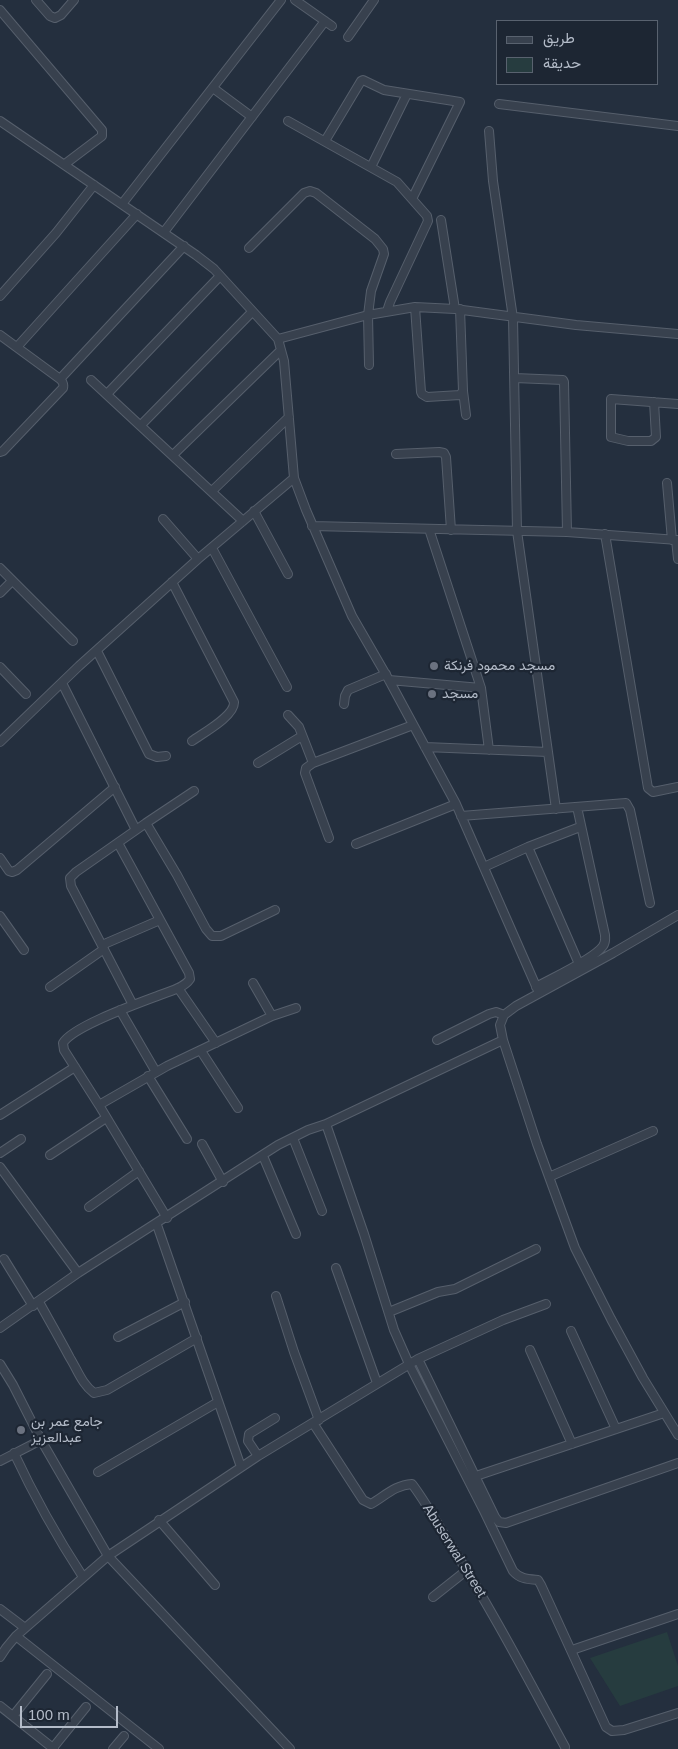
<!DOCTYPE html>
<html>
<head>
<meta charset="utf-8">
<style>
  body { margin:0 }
  #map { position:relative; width:678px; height:1749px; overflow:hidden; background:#242f3e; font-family:Helvetica,Vazirmatn,sans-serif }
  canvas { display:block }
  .legend { position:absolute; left:496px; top:20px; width:162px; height:65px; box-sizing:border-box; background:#1d2633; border:1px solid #59626f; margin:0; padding:6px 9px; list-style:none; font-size:15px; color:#b4bcc9 }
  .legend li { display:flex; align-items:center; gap:10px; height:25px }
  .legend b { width:25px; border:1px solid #59626f }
  .scale { position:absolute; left:20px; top:1706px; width:98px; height:22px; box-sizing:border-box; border:2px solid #b4bcc9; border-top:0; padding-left:6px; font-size:15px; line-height:18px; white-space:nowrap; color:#b4bcc9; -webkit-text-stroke:4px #1d2633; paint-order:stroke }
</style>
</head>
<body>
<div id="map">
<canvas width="678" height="1749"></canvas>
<ul class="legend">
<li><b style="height:6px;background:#38414e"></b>طريق</li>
<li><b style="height:14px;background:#263c3f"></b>حديقة</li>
</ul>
<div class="scale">100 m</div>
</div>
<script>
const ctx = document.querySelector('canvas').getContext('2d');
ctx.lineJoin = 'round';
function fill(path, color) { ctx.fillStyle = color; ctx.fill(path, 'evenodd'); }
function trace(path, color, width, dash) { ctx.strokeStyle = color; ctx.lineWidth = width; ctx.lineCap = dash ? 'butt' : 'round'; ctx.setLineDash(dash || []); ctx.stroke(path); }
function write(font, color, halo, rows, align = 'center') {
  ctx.font = font + ' Helvetica,Vazirmatn,sans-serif'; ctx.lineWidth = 4.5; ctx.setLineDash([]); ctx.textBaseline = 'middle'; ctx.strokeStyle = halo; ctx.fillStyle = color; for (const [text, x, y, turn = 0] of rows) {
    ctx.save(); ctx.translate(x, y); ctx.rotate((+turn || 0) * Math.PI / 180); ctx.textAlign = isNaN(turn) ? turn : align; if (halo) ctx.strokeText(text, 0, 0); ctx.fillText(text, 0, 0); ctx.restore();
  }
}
fill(new Path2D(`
  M667 1632 678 1666V1686L620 1706 590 1658Z`), '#263c3f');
const minor = new Path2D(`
  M36 0 50 16 55 18 61 15 74 0
  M295 0 332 26
  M0 10 102 130V136L65 164
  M348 37 374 0
  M213 88 252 117
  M499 104 678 126
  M0 121 196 255 214 269 278 339 284 361 294 478 306 510 352 616 389 680 456 804 539 993
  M288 121 397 182 427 216 428 221 390 302 387 311
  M489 131 493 181 513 318 517 531 556 809
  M325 141 361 81 363 80 384 90 460 102 412 199
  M371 167 407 94
  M122 204 281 0
  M441 220 455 309
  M164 232 325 21
  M249 248 304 193 310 191 316 193 375 239 383 249 384 254 371 291 368 315 369 365
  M0 296 56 233 94 185
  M415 307 421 392 422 394 427 397 460 395 463 391 460 309
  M0 335 60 379C63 382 64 384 63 388L3 451 0 452
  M278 339 368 315 415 307 455 309 576 325 678 334
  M17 347 137 214
  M515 378 563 380 564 382 567 532
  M60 379 184 246
  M91 380 243 521
  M463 391 466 415
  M107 394 220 276
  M654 402 656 437 651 441H628L611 437V399L678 404
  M141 425 252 312
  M396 454 439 452 444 453 446 457 451 530
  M173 455 281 350
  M667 483 672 540
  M212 491 289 417
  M254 511 288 574
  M163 519 198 559
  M312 526 567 532 678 540
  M429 529 481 688 489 750
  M605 534 648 788 653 792 678 787
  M676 540 678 559
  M212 548 287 687
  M0 568 73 641
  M172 582 234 702C235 716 203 733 192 741
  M0 593 12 581
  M97 651 149 754 157 757 166 756
  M0 667 26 694
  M389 680 481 688
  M62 683 136 830
  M344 704 345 696 348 690 386 674
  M288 715 299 727 313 763
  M0 742 79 666 198 559 294 478
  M425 747 548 752
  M258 763 302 736
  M461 816 626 803 630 810 650 903
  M146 823 194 791
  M329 838 305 773 306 768 313 763 413 725
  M118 843 189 973 190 979C184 988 170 991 160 995 139 1003 73 1026 63 1043L64 1050 99 1105 167 1218
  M356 844 456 804
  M528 847 579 964
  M0 858 9 871 12 872 17 870 115 787
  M484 867 528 847 580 827
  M678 915 613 953 516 1006 504 1015 500 1025 503 1040 537 1144 575 1248 611 1319 643 1378 678 1435
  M0 916 24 950
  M102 945 160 920
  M253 983 272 1016
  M50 987 104 949
  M536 987C552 978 594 959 603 946 606 942 605 939 605 935L577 807
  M178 988 216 1043
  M133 1005 71 886 70 878 76 872 146 823 177 875 206 929 212 936H221L275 910
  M120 1010 156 1072
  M437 1040 489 1014 496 1012 504 1015
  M201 1051 238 1108
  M148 1076 187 1139
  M99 1105 167 1066 272 1016 296 1008
  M0 1115 75 1067
  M326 1124 364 1234 394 1330 409 1364 484 1511 513 1571C520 1579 527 1579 538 1580L541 1585 606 1727 612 1731 624 1730 678 1713
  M293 1138 322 1211
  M202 1144 223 1182
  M0 1153 21 1139
  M50 1155 106 1118
  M263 1156 296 1234
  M0 1167 78 1273
  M549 1177 653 1131
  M89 1207 139 1171
  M157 1225 241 1467
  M4 1259 33 1306
  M336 1268 377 1383
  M276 1296 294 1352 319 1420
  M39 1302C49 1320 60 1339 70 1358 78 1371 82 1384 94 1393L107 1390 197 1338
  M389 1312 438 1292 455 1289 536 1249
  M0 1328 78 1273 278 1145 308 1130 326 1124 503 1040
  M571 1331 616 1429
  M118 1337 185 1302
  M530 1350 572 1444
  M418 1359 495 1517 499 1522 506 1523 678 1463
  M0 1364 13 1385 41 1440 108 1556 290 1749
  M313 1423 363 1500 371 1504C385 1496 395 1485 412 1484 425 1501 435 1520 447 1539 490 1606 527 1677 565 1747
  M14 1453C34 1496 57 1537 83 1577
  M258 1456 248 1441 249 1434 275 1418
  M0 1461 41 1440
  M98 1472 218 1402
  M476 1476 664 1413
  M159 1520 215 1585
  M433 1597 467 1570
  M0 1609 25 1628
  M16 1636 159 1749
  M572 1650 678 1614
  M0 1657 6 1648 16 1636 108 1556 258 1456 418 1359 503 1320 546 1304
  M0 1706 54 1749
  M13 1716 47 1674
  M52 1749 86 1707
  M113 1749 124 1736`);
trace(minor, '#565f6c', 10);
trace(minor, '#38414e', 8);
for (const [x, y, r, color] of [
  [434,666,5,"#6b7280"],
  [432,694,5,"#6b7280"],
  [21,1430,5,"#6b7280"]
]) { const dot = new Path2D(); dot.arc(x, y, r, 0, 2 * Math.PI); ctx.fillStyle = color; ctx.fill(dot); trace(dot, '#1d2633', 2); }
write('14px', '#b4bcc9', '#1d2633', [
  ["مسجد محمود فرنكة",444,666],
  ["مسجد",442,694],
  ["جامع عمر بن",31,1422],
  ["عبدالعزيز",31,1438]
], 'left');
write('14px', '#b4bcc9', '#1d2633', [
  ["Abuserwal Street",454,1551,58]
]);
</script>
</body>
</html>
